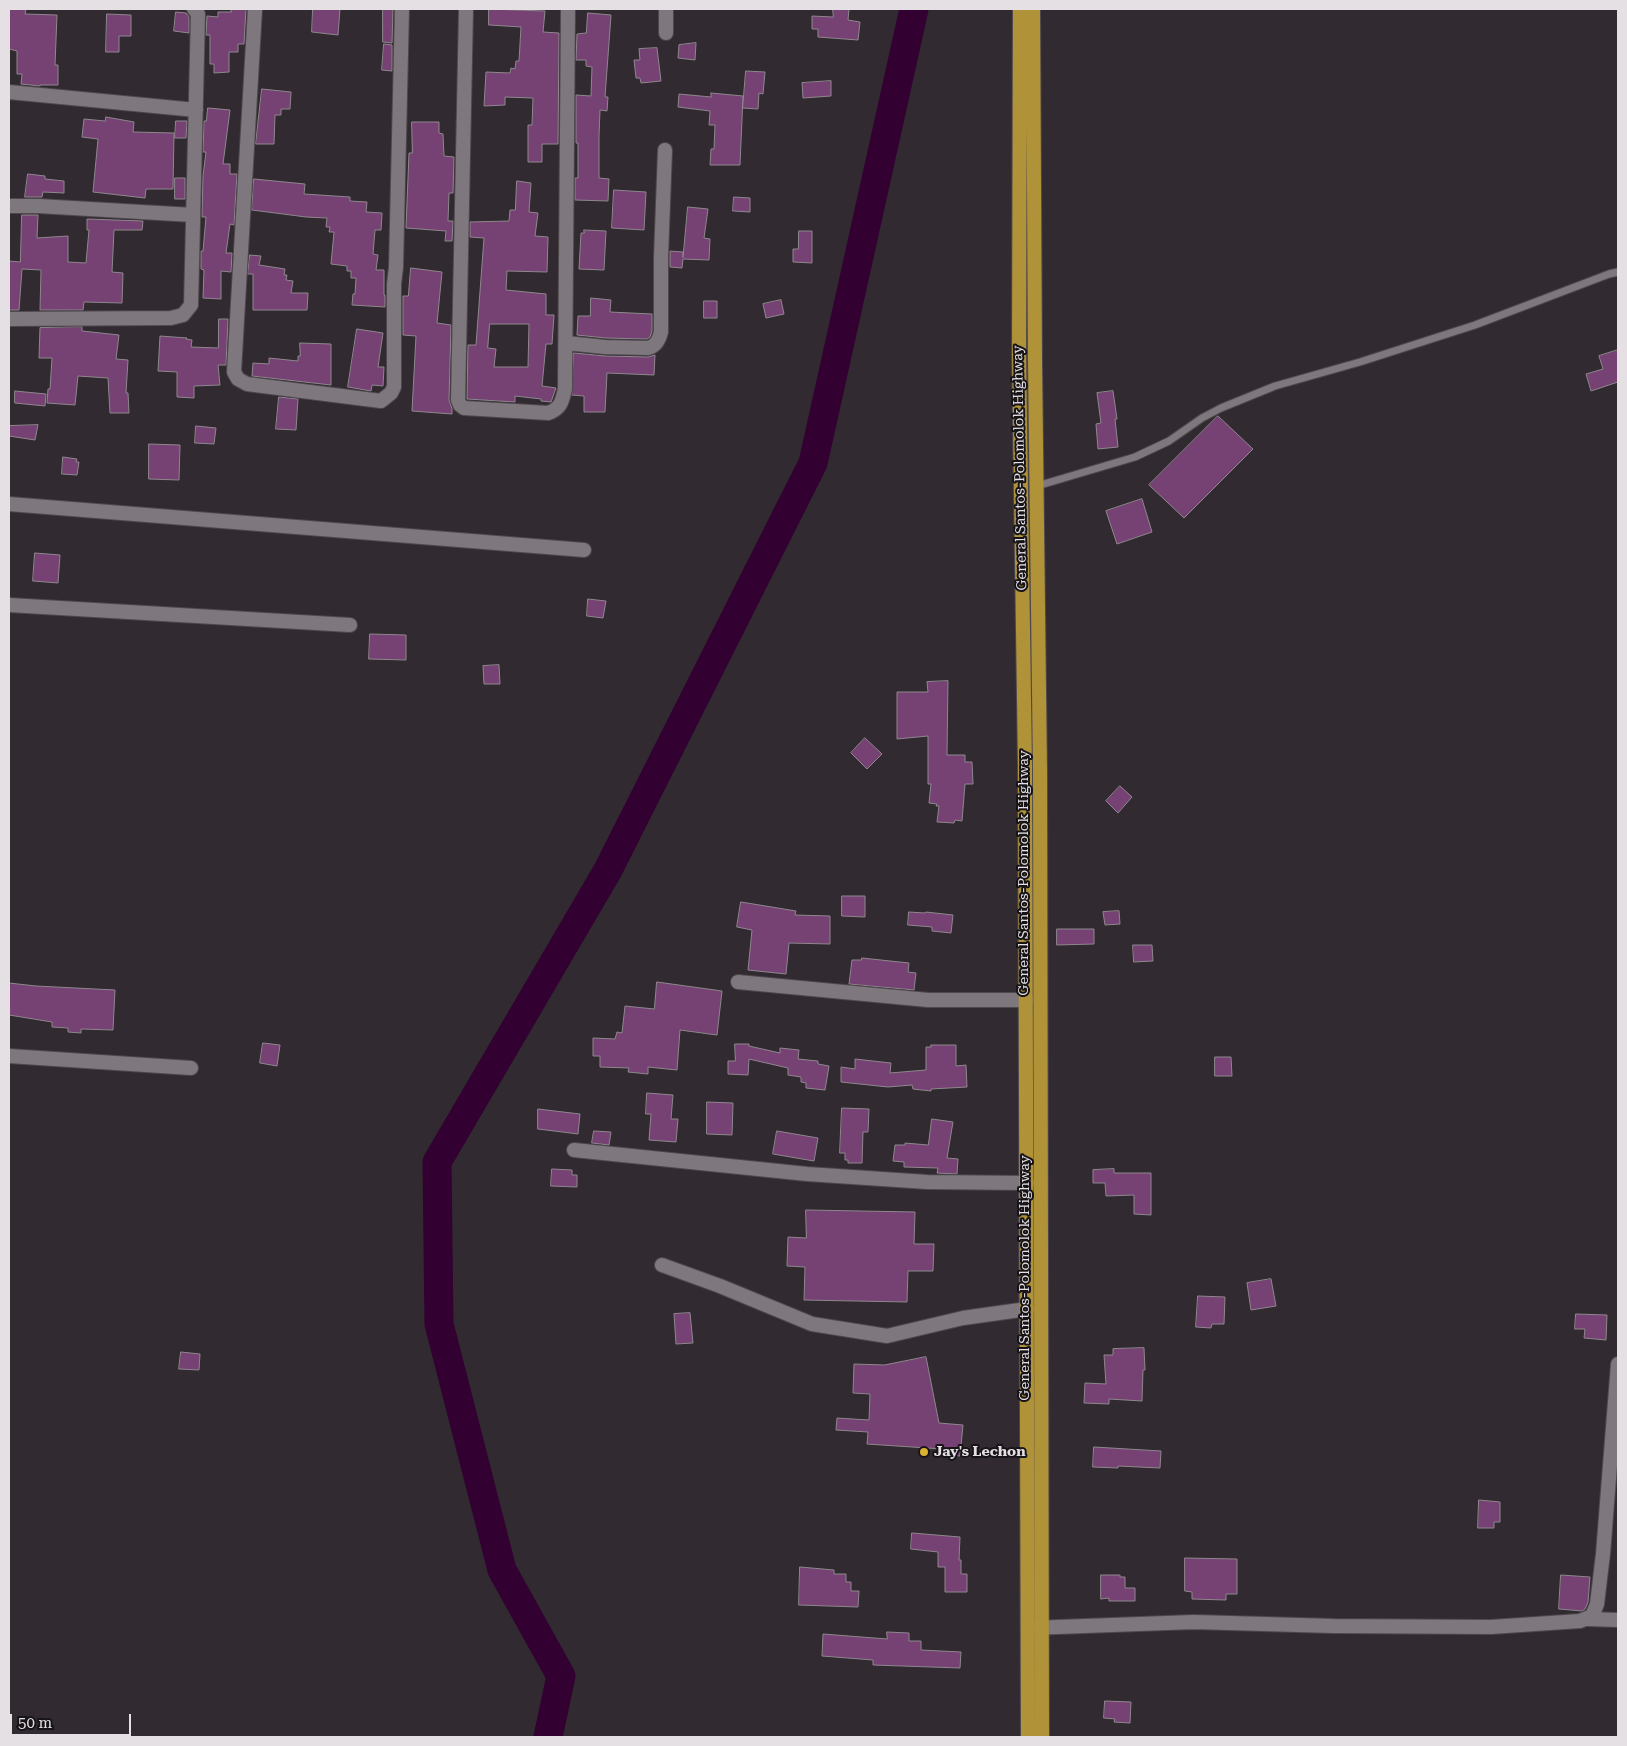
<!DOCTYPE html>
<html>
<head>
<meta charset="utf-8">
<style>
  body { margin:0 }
  #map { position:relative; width:1627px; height:1746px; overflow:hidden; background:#312a30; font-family:"Roboto Serif",serif }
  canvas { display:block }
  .frame { position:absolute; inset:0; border:10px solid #e4e0e4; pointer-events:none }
  .scale { position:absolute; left:10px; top:1714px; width:121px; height:22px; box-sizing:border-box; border:2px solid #e4e0e4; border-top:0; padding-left:6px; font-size:15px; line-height:18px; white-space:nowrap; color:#e4e0e4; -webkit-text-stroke:4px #171417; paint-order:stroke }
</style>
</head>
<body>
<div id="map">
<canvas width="1627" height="1746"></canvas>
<div class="frame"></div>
<div class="scale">50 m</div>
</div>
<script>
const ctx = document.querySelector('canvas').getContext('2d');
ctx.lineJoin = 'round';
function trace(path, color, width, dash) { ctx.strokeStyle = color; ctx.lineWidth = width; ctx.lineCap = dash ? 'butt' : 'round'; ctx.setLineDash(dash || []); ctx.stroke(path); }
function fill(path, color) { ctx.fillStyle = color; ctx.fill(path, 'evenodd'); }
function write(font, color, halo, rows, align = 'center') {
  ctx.font = font + ' "Roboto Serif",serif'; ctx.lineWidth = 4; ctx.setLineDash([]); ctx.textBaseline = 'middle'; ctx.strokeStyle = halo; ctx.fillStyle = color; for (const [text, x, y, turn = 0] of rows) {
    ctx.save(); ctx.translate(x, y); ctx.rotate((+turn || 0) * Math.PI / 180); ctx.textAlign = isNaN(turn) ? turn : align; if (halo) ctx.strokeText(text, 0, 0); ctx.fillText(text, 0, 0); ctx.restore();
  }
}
trace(new Path2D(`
  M548 1737 561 1676 502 1570 439 1324 437 1162 608 870 813 463 914 9`), '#320132', 29);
const building = new Path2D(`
  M9 9H26L25 14 57 15 55 65H58V85H40V86L21 84 22 74H17V51L9 49Z
  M231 9H246L244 44H238V52H229V72L214 73V64H210V35H206L207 16 218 17V12H231Z
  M313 9H340L338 35 312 32Z
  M383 9H393L392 43 383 42Z
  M489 9 545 11 543 32 559 33 558 144H542V162H528V125H532L533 98 505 97V105L484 106 486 72 510 73 511 68 515 69 516 61H519L521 27 489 25Z
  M833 9H849L848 20 860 22 858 40 818 37V29H812V16L833 17Z
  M176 12 186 13 189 17V33L174 31Z
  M588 13 611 15 605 97H608L607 111 600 110 599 136V178L609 179 608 201 575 200V178H578V143H576V95L591 96 592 67 586 66V60H576L577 34 586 33Z
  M107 14 131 15V36H119V52H106Z
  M696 43 695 60 678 58 679 45Z
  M384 44 392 45V71L382 70Z
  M657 48 661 81 641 83 640 78H636L634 60H640L639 49Z
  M746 71 765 72 763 94 759 93 758 109 743 108Z
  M831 81V96L803 98 802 83Z
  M262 89 291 92 290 109H281V115H275L274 144H256Z
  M711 93 743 96 740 165H710L711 149H714L715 125H709L710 111 678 107 679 94 711 97Z
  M208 108 230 110 223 164H230V174H237L234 225 230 224 226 253H232L231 272 221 271V299L203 298 204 270 201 269V251H203L206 217H202L203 176 206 152H203L204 121H206Z
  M106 117 134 122 133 132 174 133 173 189H146L145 198 93 192 98 139 82 137 84 119 105 121Z
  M176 121H187L186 138H175Z
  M412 122H439V133L443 134 444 156 454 157 453 193H449L448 221H453L452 241H445L446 231 406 228 409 153H412Z
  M28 174 45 176V179L64 181V193L43 192 42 197H25Z
  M175 178H185V199H175Z
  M254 179 305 184 304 194 350 197V201L367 202 366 212 382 213 381 230H375L373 254 378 255 376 270H384V295H385V307L352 305 353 294H355L356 278H351V271H347V266L331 264 334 232H329L330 227H326L327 218 306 217 252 210Z
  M517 181 531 183 529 212 538 213 535 236 548 237 547 272 507 271 506 290 546 294V315H554L552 344H546L542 386 556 388 551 402 541 401V399L515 396V402L467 399 468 345H476L484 238 470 237V222L509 221 510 210H515ZM490 324H529L528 367H494L496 349 488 348Z
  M614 190 646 192 644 230 612 228Z
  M734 197 750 198V212L733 211Z
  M688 207 708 209 704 238 710 239 709 260 683 259 682 268 670 267V251L683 252V257Z
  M22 215H38L37 238 68 236V262L86 263 89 230H87V219L143 221 142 230H114L112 272 123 273 122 303 84 302 83 310H40L41 270 22 269 19 310H9V261L20 262Z
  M584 230 606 231 604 270 579 269 581 233H584Z
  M799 231H812V263L793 262V249H798Z
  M250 255 261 256 259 265 285 269 284 275H287L286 280 293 281 291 293H308L307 310H253V274H248Z
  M411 268 442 272 437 323 451 325 449 400 452 409V414L412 411 416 336 403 335V296H408Z
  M591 298 611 300 610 312 652 314V331L650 337 647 339 606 338 577 335 578 316H590Z
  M781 300 784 314 766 318 763 304Z
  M704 301H717V318H704Z
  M219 319H228L226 365H218L220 385 194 386V398L177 397V372L158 371 160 336 187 338 186 339 192 340 191 347 218 348Z
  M82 327V331L119 335 116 359 128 360 126 393H128L129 413H110L108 378 78 376 75 405 47 403 48 389H50L52 358H39L40 328Z
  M357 329 383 333 378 367H384L383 386 372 385 371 391 348 387Z
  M300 343 331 344V385L252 376 253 363 269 364V358L298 361V356H300Z
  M1618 350V382L1591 391 1586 374 1603 369 1599 356Z
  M574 353 605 356 648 357 655 355 654 375 607 373 605 412H584V396L572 395Z
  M15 391 46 394 45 406 15 403Z
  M1113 391 1117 419H1115L1118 447 1098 449 1096 424 1101 423 1097 393Z
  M279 397 298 399 296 430 276 429Z
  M1218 416 1253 449 1184 518 1149 485Z
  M38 425 35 440 9 436V426Z
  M196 426 216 428 214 444 195 443Z
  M149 444 180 445 179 480 149 479Z
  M63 457 77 459 76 462H79L77 475 62 474Z
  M1142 499 1152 532 1117 544 1106 511Z
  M35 553 60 555 58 583 33 581Z
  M588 599 606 601 603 618 587 616Z
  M370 634 406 635V660L369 659Z
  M499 665 500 684H484L483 666Z
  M948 681 947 755H965V762H972L973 784H965L962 821 955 820 954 823 937 822 939 806H936L937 804 929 803 931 784H928V736L897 739V692H928L927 682Z
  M865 738 882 754 867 769 851 753Z
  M1120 786 1132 797 1118 813 1106 801Z
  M842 896H865V917L842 916Z
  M741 902 796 911 795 915 830 916V944L789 943 786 974 748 970 752 930 737 927Z
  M1119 911 1120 924 1105 925 1103 912Z
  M909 912 925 913 926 912 953 915 951 933 932 931V927L908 925Z
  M1057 929H1094V944L1057 945Z
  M1133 945H1152L1153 961 1134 962Z
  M862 958 909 963 908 972 916 973 914 990 849 984 852 960H861Z
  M657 982 722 991 717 1035 680 1030 677 1070 648 1067V1074L628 1072 629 1068 600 1067V1056H593V1038L615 1039 617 1032 622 1033 625 1006 654 1009Z
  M9 983 36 986 115 990 113 1030 81 1029V1033L68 1032V1028L52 1027V1022L9 1015Z
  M263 1043 280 1045 277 1066 260 1063Z
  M735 1044H749V1046L780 1053V1048L799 1050 798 1059 818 1061V1064L829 1066 825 1090 806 1088V1083L801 1082V1077L788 1075V1068L749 1059 748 1075 728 1074V1061H735Z
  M931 1045H956V1066L966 1065 967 1087 931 1089V1091L913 1089 912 1085 888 1087 841 1082V1067L855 1069V1059L891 1063 890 1073 926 1070V1047H931Z
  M1215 1057H1231L1232 1076H1215Z
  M647 1093 673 1095 671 1119H678L676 1142 649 1140 651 1114H646Z
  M707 1102 733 1103 732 1135 707 1134Z
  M842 1108 869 1109 868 1132H863L862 1163H848V1160H845V1153H840Z
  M538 1109 580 1114 578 1134 538 1129Z
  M932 1119 953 1122 947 1158 958 1159 957 1174 937 1173 938 1168 904 1167V1162L893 1161 895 1145H905V1143L928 1145Z
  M594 1131 611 1132 609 1145 592 1143Z
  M777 1131 818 1138 814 1161 773 1154Z
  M552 1169 572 1170V1175H577V1187L551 1186Z
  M1114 1169V1173H1151V1215L1134 1214V1195L1106 1196 1105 1183H1093V1170Z
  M806 1210 915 1212 914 1244H934L933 1271H908L907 1302 804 1300 805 1267 787 1266 788 1237 806 1238Z
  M1271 1279 1276 1306 1251 1310 1247 1283Z
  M1198 1296 1225 1297 1224 1324H1212L1211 1328 1196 1327Z
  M690 1313 693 1343 676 1344 674 1314Z
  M1576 1314 1607 1315 1606 1340 1584 1338 1585 1329H1575Z
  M1144 1348 1145 1370H1143L1142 1401 1109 1399V1404L1084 1403 1085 1383 1106 1384 1104 1355H1113V1349Z
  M181 1352 200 1354 199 1370 179 1369Z
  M926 1357 939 1423 963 1425 960 1456 942 1454V1449L867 1444 868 1432 836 1430 837 1418 869 1420 870 1394 853 1393 854 1364 884 1365Z
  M1094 1447 1161 1451 1160 1468 1118 1466V1468L1093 1467Z
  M1479 1500 1500 1502V1522H1494V1528H1478Z
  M912 1533 960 1537 959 1560H961V1574H967V1592H945V1567H938V1552L911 1549Z
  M1185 1558 1237 1559V1594H1226V1600L1192 1599V1592L1185 1591Z
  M800 1567 834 1570V1574H846V1582H851V1591H859L858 1607 799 1605Z
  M1101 1575H1120V1577H1125V1588H1135V1601H1109V1598L1101 1599Z
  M1561 1575 1590 1577 1588 1602 1585 1609 1582 1611 1559 1609Z
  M887 1632 909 1633V1641H921V1650L961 1652 960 1668 873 1665V1660L822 1656 823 1634 887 1639Z
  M1105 1701 1131 1702 1130 1723 1114 1722 1115 1719 1104 1718Z`);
fill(building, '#754273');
trace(building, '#8f878e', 1);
const service = new Path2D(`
  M1037 486 1135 457 1169 441 1202 418 1221 408 1275 386 1360 362 1475 325 1609 274 1618 272`);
const minor = new Path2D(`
  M255 9 234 372 238 379 247 384 381 401 391 393 394 387V284L396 267 402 9
  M466 9 458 400 460 405 464 408 548 413C561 409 562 401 565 389L568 9
  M666 33V9
  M9 92 196 110
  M9 206H38L193 215
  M9 319 171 318 183 315 191 305 198 14 194 9
  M566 343 605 347 648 348C656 346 659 340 661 332V257L665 150
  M9 504 584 550
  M9 605 350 625
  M738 982 928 1000H1026
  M9 1056 191 1068
  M574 1150 807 1174 927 1182 1027 1183
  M662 1265 720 1286 812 1324 887 1336 963 1318 1027 1309
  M1587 1619 1618 1620
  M1030 1628 1194 1622 1333 1626 1491 1627 1580 1621 1592 1616 1597 1604 1603 1554 1618 1364`);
const trunk = new Path2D(`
  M1020 9 1019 355 1025 767 1028 1737
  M1033 9 1035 361 1040 772 1042 1737`);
trace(service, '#4e484d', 9);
trace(minor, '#4e484d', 16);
trace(trunk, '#4e484d', 16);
trace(service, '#7f777e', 7);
trace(minor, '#7f777e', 14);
trace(trunk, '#b09238', 14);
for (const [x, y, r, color] of [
  [924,1452,5,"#dbb233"]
]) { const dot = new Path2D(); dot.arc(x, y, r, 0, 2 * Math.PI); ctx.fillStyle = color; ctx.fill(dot); trace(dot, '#171417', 2); }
write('14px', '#e4e0e4', '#171417', [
  ["General Santos-Polomolok Highway",1020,468,-91],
  ["General Santos-Polomolok Highway",1024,873,-90],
  ["General Santos-Polomolok Highway",1025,1278,-90]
]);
write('bold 14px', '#e4e0e4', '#171417', [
  ["Jay's Lechon",934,1452]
], 'left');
</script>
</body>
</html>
